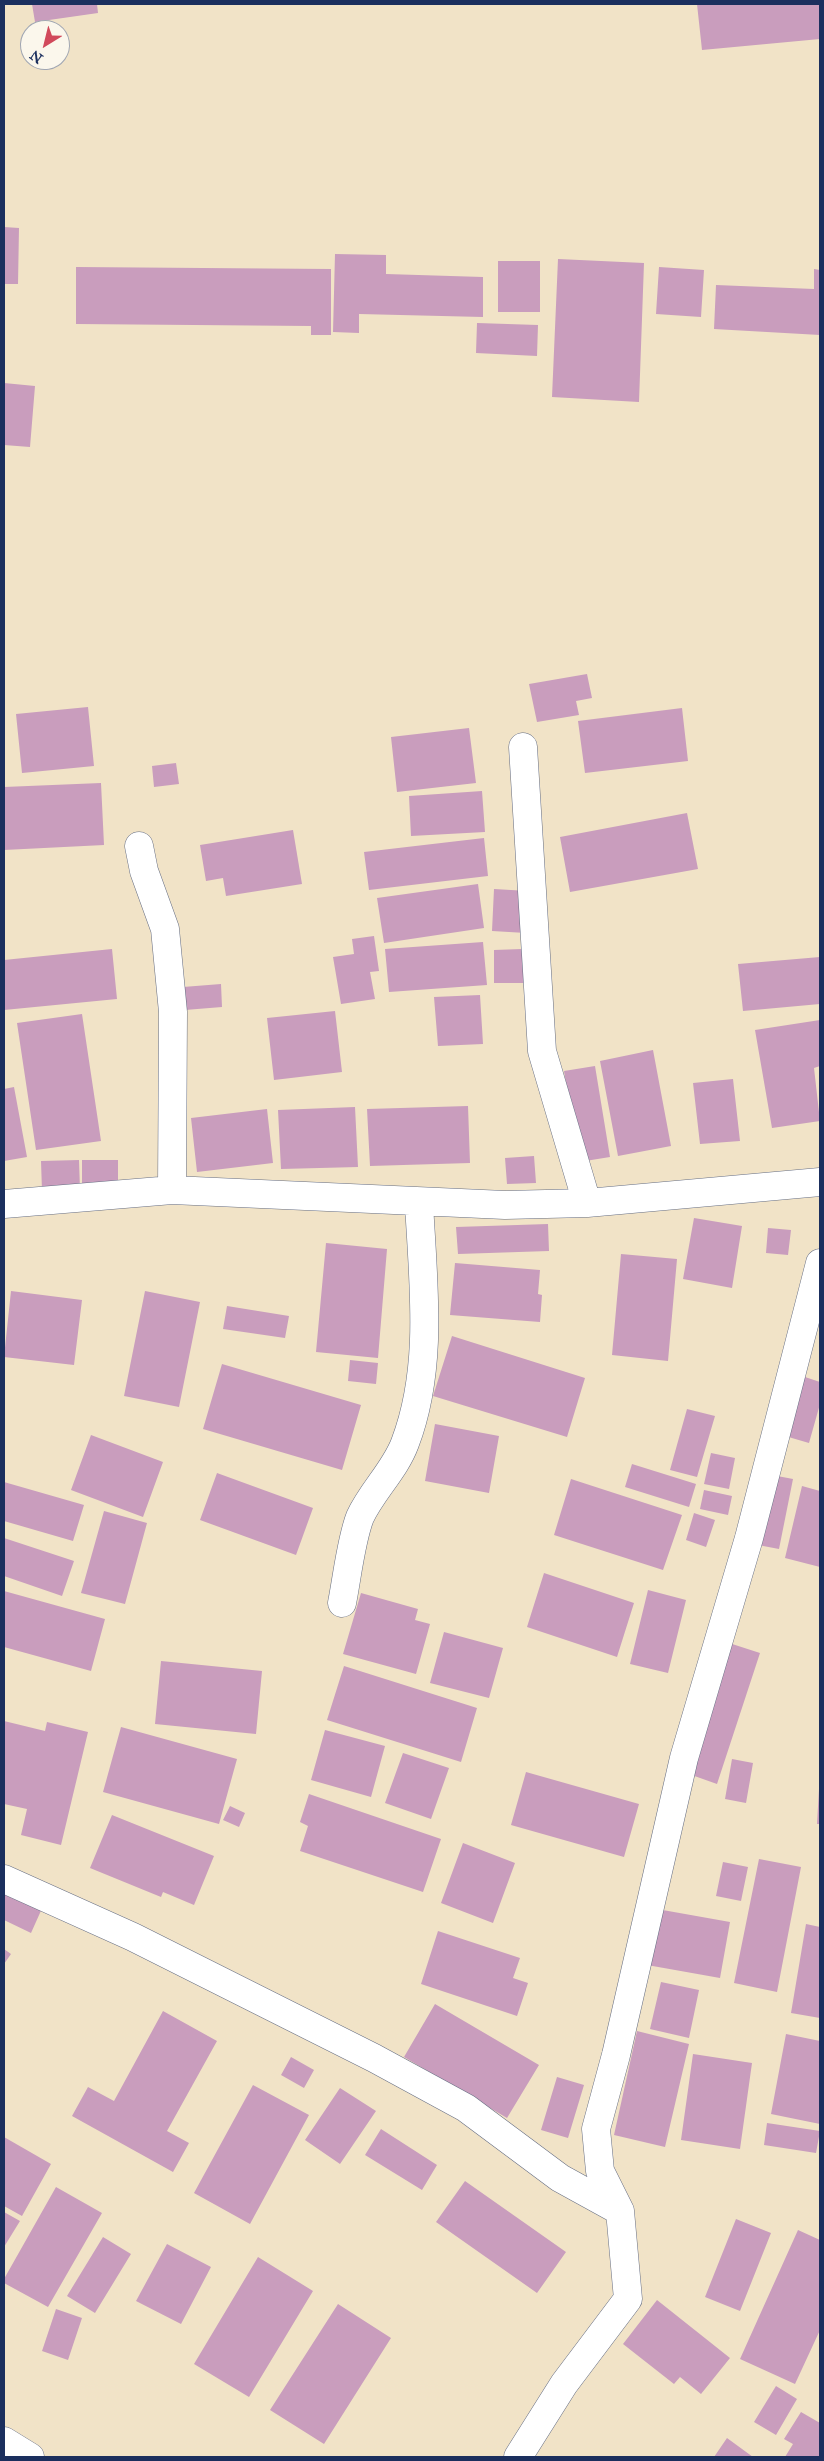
<!DOCTYPE html>
<html>
<head>
<meta charset="utf-8">
<style>
  body { margin:0 }
  #map { position:relative; width:824px; height:2461px; overflow:hidden; background:#f1e3c7; font-family:"IM FELL Great Primer",serif }
  canvas { display:block }
  .frame { position:absolute; inset:0; border:5px solid #1b2f5e; pointer-events:none }
  .north { position:absolute; left:20px; top:20px; width:50px; height:50px; box-sizing:border-box; background:#fbf7ec; border:1px solid #a1a7b3; border-radius:50%; rotate:216deg; font-size:14px; font-weight:700; line-height:20px; text-align:center; color:#1b2f5e }
  .north::after { content:''; display:block; margin:auto; width:18px; height:22px; background:#d1495b; clip-path:polygon(50% 0,100% 100%,50% 72%,0 100%) }
</style>
</head>
<body>
<div id="map">
<canvas width="824" height="2461"></canvas>
<div class="frame"></div>
<div class="north">N</div>
</div>
<script>
const ctx = document.querySelector('canvas').getContext('2d');
ctx.lineJoin = 'round';
function fill(path, color) { ctx.fillStyle = color; ctx.fill(path, 'evenodd'); }
function trace(path, color, width, dash) { ctx.strokeStyle = color; ctx.lineWidth = width; ctx.lineCap = dash ? 'butt' : 'round'; ctx.setLineDash(dash || []); ctx.stroke(path); }
fill(new Path2D(`
  M32 4H97L98 13 35 22Z
  M697 4H820V39L702 50Z
  M4 227 19 228 18 284H4Z
  M335 254 386 255V274L483 277V317L359 314V333L333 332Z
  M558 259 644 263 639 402 552 397Z
  M498 261H540V312H498Z
  M76 267 331 269V335H311V326L76 324Z
  M659 267 704 270 701 317 656 314Z
  M814 269 820 270V335L714 329 716 285 814 289Z
  M477 323 538 325 537 356 476 353Z
  M4 383 35 386 30 447 4 445Z
  M587 674 592 698 576 701 579 715 537 722 529 684Z
  M88 707 94 766 22 773 16 714Z
  M682 708 688 761 585 773 578 721Z
  M469 728 476 783 397 792 391 737Z
  M176 763 179 784 154 787 152 766Z
  M101 783 104 845 4 850V787Z
  M482 791 485 832 411 836 409 796Z
  M687 813 698 869 570 892 560 837Z
  M293 830 302 884 226 896 223 878 206 881 200 845Z
  M484 838 488 876 369 890 364 852Z
  M478 884 484 928 384 943 377 898Z
  M494 889 528 891 526 933 492 931Z
  M374 936 379 971 370 972 375 999 341 1004 333 957 354 954 352 939Z
  M483 942 487 985 389 992 385 949Z
  M112 949 117 999 4 1010V960Z
  M522 949 524 983H494V950Z
  M820 957V1004L743 1011 738 964Z
  M221 984 222 1007 185 1010 183 987Z
  M480 995 483 1044 438 1046 434 997Z
  M335 1011 342 1072 274 1080 267 1018Z
  M82 1014 101 1141 36 1150 17 1023Z
  M820 1020V1066L814 1068 820 1121 772 1128 755 1030Z
  M653 1050 671 1146 618 1156 600 1061Z
  M595 1066 610 1157 579 1162 564 1071Z
  M733 1079 740 1141 700 1144 693 1083Z
  M14 1087 27 1157 4 1161V1089Z
  M468 1106 470 1163 370 1166 367 1109Z
  M355 1107 358 1167 281 1169 278 1110Z
  M267 1109 273 1163 197 1172 191 1118Z
  M534 1156 536 1183 507 1184 505 1158Z
  M79 1160 80 1190 42 1191 41 1161Z
  M82 1160H118V1187H82Z
  M694 1218 742 1226 732 1288 683 1279Z
  M548 1224 549 1251 458 1254 456 1227Z
  M768 1228 791 1230 788 1255 766 1253Z
  M326 1243 387 1249 378 1358 316 1352Z
  M621 1254 677 1259 668 1361 612 1355Z
  M455 1263 540 1270 538 1294 542 1295 540 1322 450 1315Z
  M11 1291 82 1300 74 1365 4 1357Z
  M145 1291 200 1302 179 1407 124 1396Z
  M227 1306 289 1316 285 1338 223 1329Z
  M452 1336 585 1378 567 1437 433 1396Z
  M350 1360 378 1363 376 1384 348 1381Z
  M222 1364 361 1405 342 1470 203 1429Z
  M802 1376 820 1382V1404L809 1443 785 1436Z
  M687 1409 715 1416 697 1477 670 1470Z
  M435 1424 499 1436 489 1493 425 1481Z
  M91 1435 163 1462 143 1517 71 1490Z
  M711 1453 735 1458 729 1489 704 1484Z
  M632 1464 696 1484 689 1507 625 1487Z
  M217 1473 313 1508 296 1555 200 1520Z
  M772 1475 793 1479 779 1549 758 1545Z
  M571 1479 682 1515 663 1570 554 1535Z
  M4 1482 84 1505 73 1541 4 1521Z
  M802 1486 820 1491V1567L785 1558Z
  M704 1490 732 1496 728 1515 700 1509Z
  M104 1511 147 1523 125 1604 81 1593Z
  M694 1513 715 1520 706 1547 686 1540Z
  M4 1538 74 1561 62 1596 4 1576Z
  M544 1573 634 1603 617 1657 527 1627Z
  M648 1590 686 1600 668 1673 630 1664Z
  M4 1591 105 1619 91 1671 4 1647Z
  M361 1593 418 1609 415 1620 430 1624 416 1674 343 1654Z
  M444 1632 503 1648 489 1698 430 1683Z
  M729 1643 760 1653 717 1784 686 1773Z
  M161 1661 262 1671 256 1734 155 1724Z
  M344 1666 477 1708 461 1762 327 1720Z
  M4 1721 45 1731 47 1722 88 1732 61 1845 21 1835 27 1809 4 1804Z
  M121 1727 237 1759 219 1824 103 1792Z
  M325 1730 385 1746 371 1797 311 1780Z
  M403 1753 449 1768 431 1819 385 1803Z
  M732 1759 753 1763 746 1803 725 1799Z
  M526 1772 639 1804 624 1857 511 1825Z
  M819 1789H820V1824H817Z
  M309 1794 441 1839 423 1892 300 1851 308 1826 300 1822Z
  M230 1806 245 1813 239 1827 223 1820Z
  M112 1815 214 1856 194 1905 163 1892 161 1897 90 1868Z
  M463 1843 515 1863 493 1923 441 1903Z
  M759 1859 801 1867 777 1992 734 1983Z
  M723 1862 748 1867 741 1901 716 1896Z
  M4 1885 44 1904 31 1933 4 1920Z
  M657 1909 730 1922 720 1978 647 1965Z
  M806 1924 820 1927V2018L791 2013Z
  M438 1931 520 1958 513 1978 528 1983 517 2016 421 1984Z
  M4 1949 11 1954 4 1964Z
  M661 1982 699 1990 689 2038 650 2029Z
  M435 2004 539 2065 507 2118 404 2057Z
  M163 2011 217 2041 167 2131 189 2143 173 2172 72 2116 88 2087 114 2101Z
  M637 2031 689 2044 665 2147 614 2135Z
  M786 2034 820 2041V2124L771 2114Z
  M693 2054 752 2063 740 2149 681 2140Z
  M291 2057 314 2070 304 2088 281 2075Z
  M557 2077 584 2085 568 2138 541 2130Z
  M253 2085 309 2115 250 2224 194 2193Z
  M340 2088 376 2111 340 2164 305 2140Z
  M767 2123 820 2131 816 2153 764 2145Z
  M381 2129 437 2165 422 2190 365 2155Z
  M4 2137 51 2164 22 2216 4 2206Z
  M465 2181 566 2252 537 2293 436 2222Z
  M56 2187 102 2213 48 2307 4 2283V2279Z
  M4 2212 20 2221 4 2247Z
  M736 2219 771 2233 740 2311 705 2297Z
  M798 2230 820 2240V2330L795 2384 740 2359Z
  M103 2237 131 2254 95 2313 67 2296Z
  M167 2244 211 2267 181 2324 136 2301Z
  M258 2257 313 2291 249 2397 194 2364Z
  M657 2300 730 2358 701 2394 680 2377 674 2384 623 2344Z
  M338 2304 391 2338 324 2444 270 2410Z
  M56 2309 82 2318 68 2360 42 2351Z
  M776 2386 797 2399 776 2435 754 2422Z
  M801 2412 820 2423V2457H785L793 2444 784 2439Z
  M727 2438 753 2457H714Z`), '#c99dbd');
const minor = new Path2D(`
  M523 747 542 1051 587 1203
  M139 846 144 871 165 929 173 1012 172 1190
  M4 1204 172 1190 505 1205 587 1203 820 1182
  M342 1603C347 1578 351 1540 360 1517 372 1491 395 1470 405 1443 434 1367 423 1282 419 1203
  M4 1879 133 1937 374 2058 466 2108 560 2178 620 2211
  M4 2441 30 2457
  M518 2457 564 2384 628 2299 620 2211 600 2171 596 2129 616 2055 684 1758 749 1538 820 1263`);
trace(minor, '#666e83', 29);
trace(minor, '#fff', 28);
</script>
</body>
</html>
